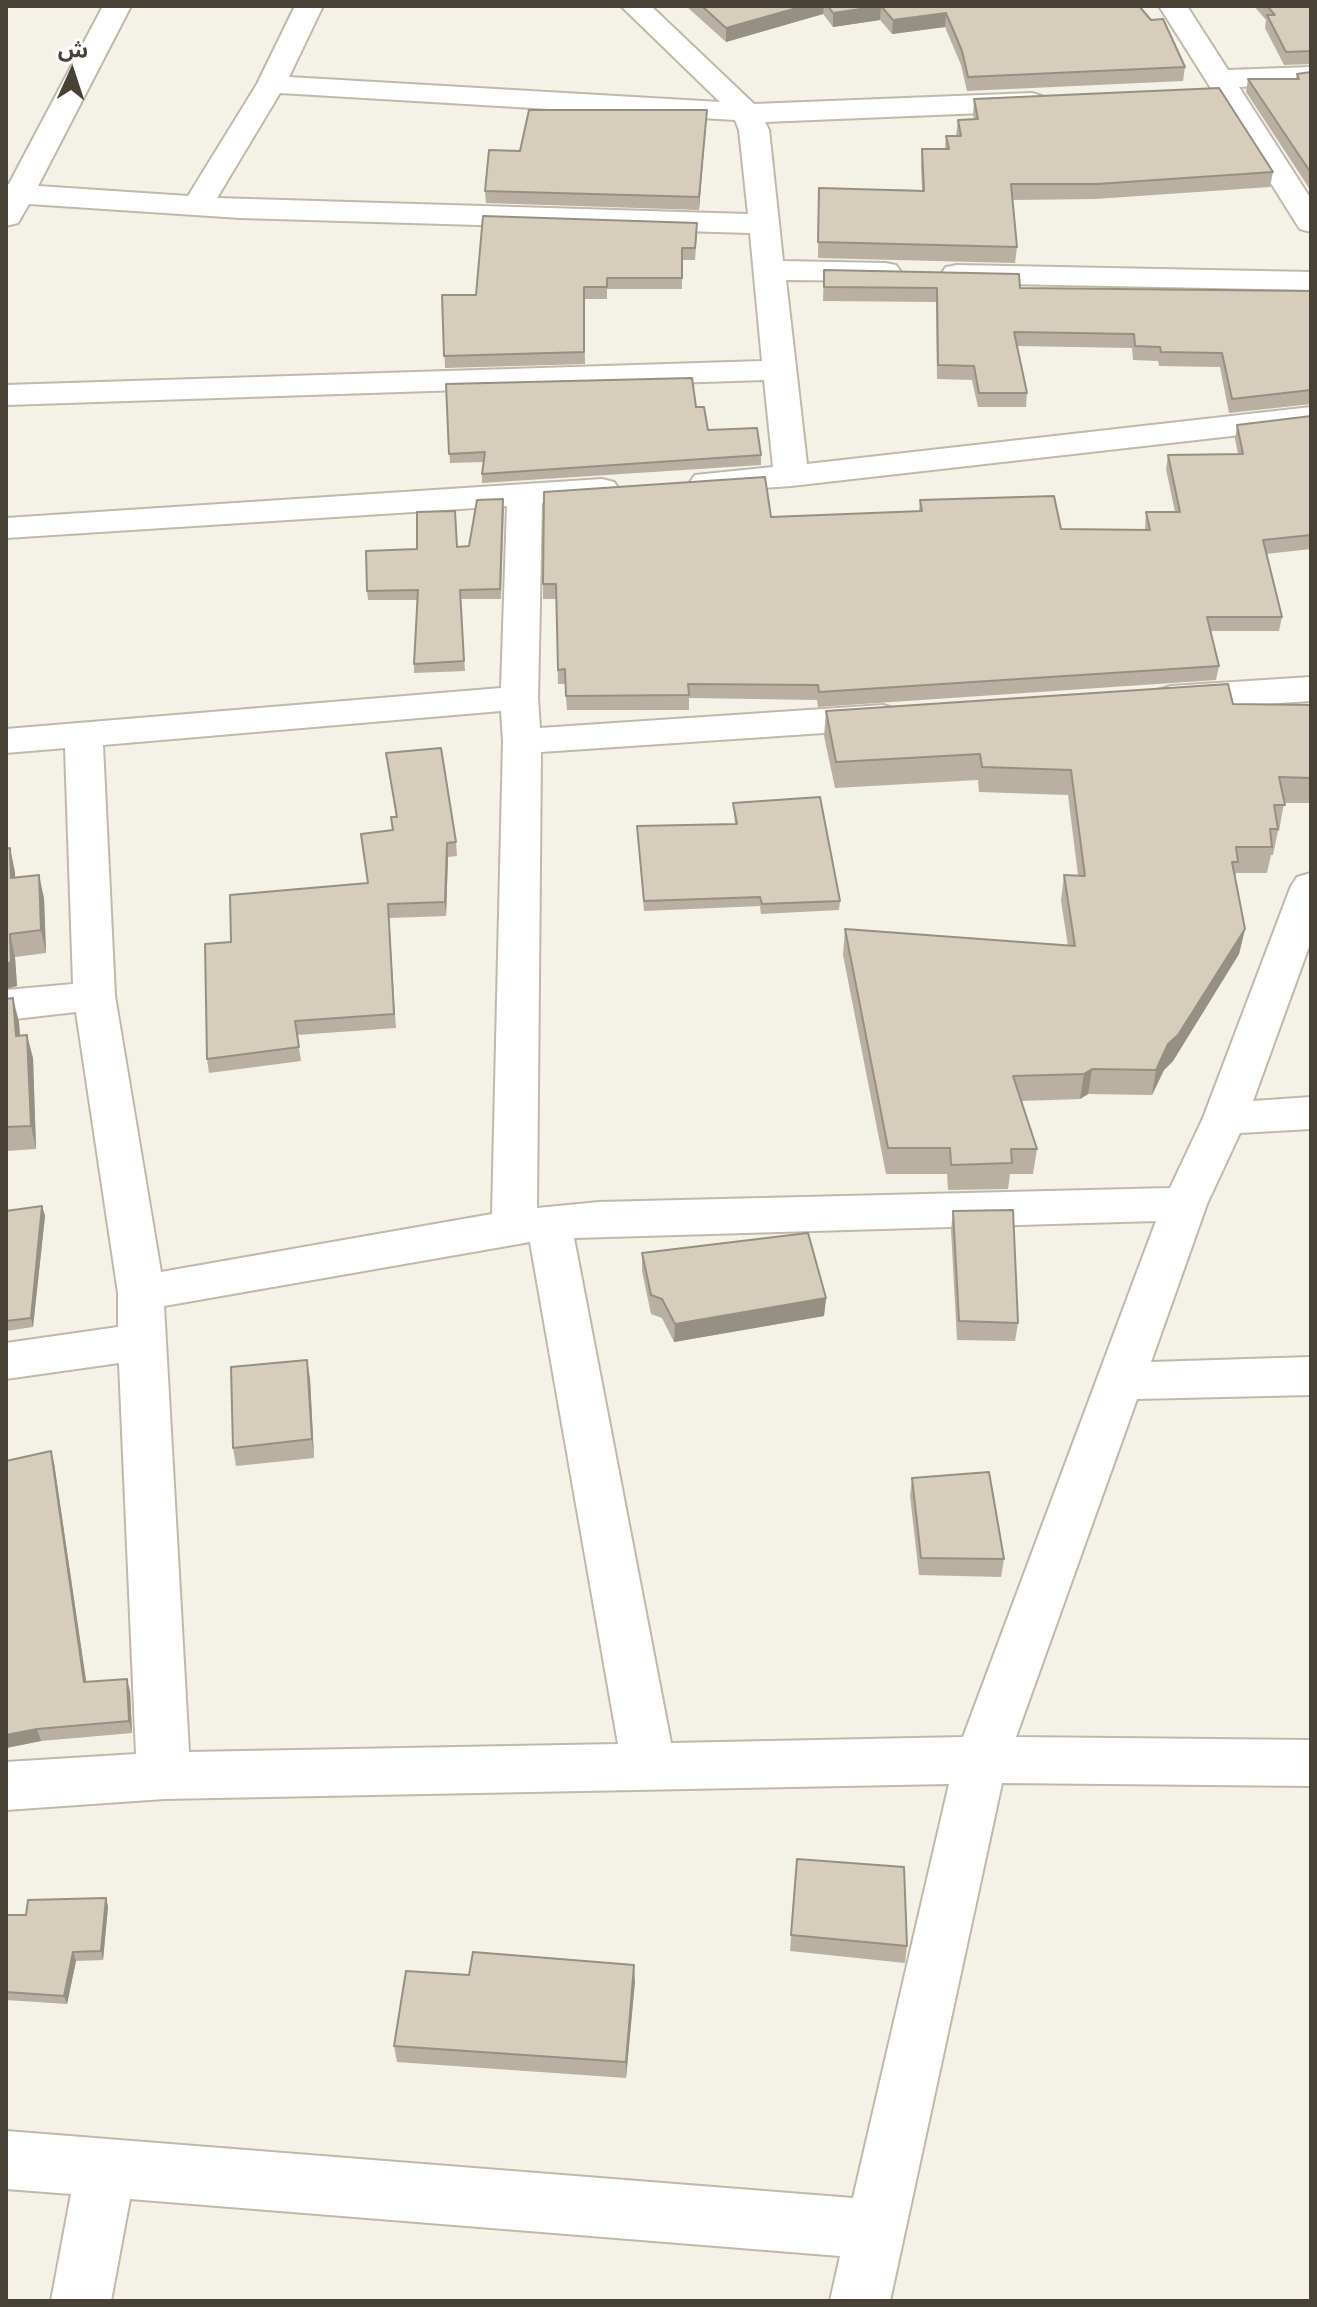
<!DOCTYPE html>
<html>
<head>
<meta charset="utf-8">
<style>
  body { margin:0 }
  #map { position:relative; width:1317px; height:2307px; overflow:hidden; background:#f4f1e7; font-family:Barlow,"Noto Sans Arabic",sans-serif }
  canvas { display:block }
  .frame { position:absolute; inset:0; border:8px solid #484135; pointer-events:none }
  .north { position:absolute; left:32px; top:32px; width:80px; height:80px; -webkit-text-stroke:6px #fff; paint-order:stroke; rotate:3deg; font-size:22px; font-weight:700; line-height:32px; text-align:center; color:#484135 }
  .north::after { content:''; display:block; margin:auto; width:28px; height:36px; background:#484135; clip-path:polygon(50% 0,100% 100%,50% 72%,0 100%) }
</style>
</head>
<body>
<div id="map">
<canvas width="1317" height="2307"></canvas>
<div class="frame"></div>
<div class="north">ش</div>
</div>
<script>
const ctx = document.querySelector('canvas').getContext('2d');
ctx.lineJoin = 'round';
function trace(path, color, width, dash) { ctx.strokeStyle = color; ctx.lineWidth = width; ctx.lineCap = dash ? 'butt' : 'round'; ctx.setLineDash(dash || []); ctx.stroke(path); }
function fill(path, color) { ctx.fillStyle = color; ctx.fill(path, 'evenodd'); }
const street = new Path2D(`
  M103 6H131L38 186 188 196 257 84 295 6H323L289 77 720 102 621 6H651L754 104 1032 93 1042 96 1046 102 1042 108 1032 111 765 122 769 130 783 261 885 263 896 265 901 272 896 279 885 281 786 280 807 464 1311 407V427L791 486 707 492 695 489 690 482 695 475 773 467 764 380 6 405V385L762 361 750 233 240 218 29 204 18 223 6 226V184H9ZM280 93 735 120 739 130 748 214 217 198Z
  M1159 6H1187L1228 70 1311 67V83L1239 87 1311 199V232L1300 229 1296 223Z
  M957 265 1311 272V290L957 283 946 281 941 274 946 267Z
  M602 479 614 482 619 489 614 496 542 503 538 698 540 728 883 705 896 709 902 717 896 725 883 729 541 752 537 1208 599 1202 1170 1188 1203 1118 1291 886 1297 877 1311 873V941L1253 1101 1311 1097V1129L1240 1133 1207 1204 1151 1362 1311 1357V1395L1137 1399 1016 1737 1311 1740V1786L1002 1783 890 2301H830L840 2256 130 2199 111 2301H51L71 2194 6 2189V2131L853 2198 949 1784 164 1799 6 1810V1762L136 1754 119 1363 6 1379V1343L118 1327V1293L76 1012 6 1020V990L73 984 65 748 6 753V729L501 688 507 506 6 538V518ZM501 711 503 741 492 1214 161 1272 115 996 103 745ZM1156 1221 963 1737 671 1743 574 1238ZM530 1242 618 1744 189 1752 164 1306Z
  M1311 677V701L1171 710 1158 706 1152 698 1158 690 1171 686Z`);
trace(street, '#c0b9a9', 4);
fill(street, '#fff');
fill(new Path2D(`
  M686 6H1139L1185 67 1183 81 967 91 961 65 945 27 892 34 880 20 833 27 823 14 726 42Z
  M1254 6H1311V64L1284 65 1265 28 1266 20Z
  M1311 72V191L1246 92 1248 79H1296L1297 74Z
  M974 99 1273 172 1270 187 1095 199 1013 200 1017 247 1015 263 818 258 819 188 922 190 921 165 922 149H945L946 136H956L958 120 974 119 973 115Z
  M706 122 699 210 486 203 485 191 520 151Z
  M697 234 695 260H682V289H607V299H584L585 364 445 368 442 295H476Z
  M824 270 1020 288 1311 291V404L1229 413 1220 367 1159 366 1158 361 1133 360 1132 348 1017 346 1027 393 1026 407H978L972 380 937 379 936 302 823 301Z
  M446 384 696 407 708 430 761 455V465L482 483V474L484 462 450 463Z
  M1311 416V549L1266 554 1282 617 1279 631H1210L1219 666 1216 680 818 707 817 700 689 698V710H567L565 684H558L556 599H543V584L771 517 919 511 920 500 1061 529 1145 530 1146 512H1175L1166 469 1168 455 1238 454 1235 439 1237 425Z
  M504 508 501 599H460L465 671 414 673V664L417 600H368L367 591 417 549 469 546Z
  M1233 704 1311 705V803H1284L1279 831H1278L1273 855H1271L1267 873H1236L1235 878 1245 929 1239 954 1173 1061 1164 1070 1152 1095 1088 1094 1080 1099 1021 1101 1037 1149 1033 1174H1010L1008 1189 948 1190 947 1174H886L843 955 845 929 1068 946 1061 901 1064 875H1078L1068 795 979 792 978 780 835 788 824 736 826 711Z
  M386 753 456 842 457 856 448 857 446 916 389 918 396 1028 297 1035 301 1061 209 1073 207 1059 231 942 368 883 392 830 391 817H396Z
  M733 803 840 901 839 910 761 914 760 906 644 911 637 826 735 824Z
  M10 848 15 877 44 898 46 953 15 957 17 986 6 989V849Z
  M6 999 19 1022 20 1036 33 1058 36 1149 6 1151Z
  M42 1206 45 1216 33 1327 6 1331V1211Z
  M953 1211 1018 1323 1015 1341 957 1340 951 1230Z
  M642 1253 826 1298 824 1316 674 1342 662 1318 651 1314 642 1271Z
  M310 1378 314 1458 236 1466 233 1448Z
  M51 1451 54 1463 86 1681 130 1691 132 1733 41 1741 6 1748V1461Z
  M912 1478 1004 1559 1001 1577 919 1575 910 1496Z
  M797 1859 907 1946 905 1963 790 1951Z
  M106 1898 108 1907 103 1960 76 1961 67 2004 6 2000V1915H26Z
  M469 1975 635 1981 626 2078 397 2062 394 2046Z`), '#b9b0a1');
fill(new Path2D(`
  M804 6H824L823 14 726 42V28Z
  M881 6 880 20 833 27V13Z
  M946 13 945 27 892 34 893 20Z
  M707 110 706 122 699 210V197Z
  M447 843 448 857 446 916 445 902Z
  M10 848 15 872 16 901 11 878Z
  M39 875 44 898 46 953 41 930Z
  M1245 929 1239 954 1173 1061 1164 1070 1152 1095 1156 1070 1168 1044Z
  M10 934 15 957 17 986 6 989V964Z
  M13 998 19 1022 21 1059 16 1036Z
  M27 1035 33 1058 36 1149 31 1126Z
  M1092 1069 1088 1094 1080 1099 1084 1074Z
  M42 1206 45 1216 33 1327 31 1318Z
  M826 1298 824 1316 674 1342 675 1324Z
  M307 1360 310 1378 314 1458 312 1439Z
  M51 1451 54 1463 88 1694 84 1682Z
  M127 1679 130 1691 132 1733 129 1721Z
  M37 1729 41 1741 6 1748V1735Z
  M106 1898 108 1907 103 1960 101 1951Z
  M73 1952 76 1961 67 2004 64 1996Z
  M634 1965 635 1981 626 2078V2062Z`), '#969083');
const building = new Path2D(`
  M702 6H804L726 28Z
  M828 6H1139L1151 20 1163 19 1185 67 968 77 962 51 946 13 893 20 881 6 833 13Z
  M1267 6H1311V51L1286 52 1267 15H1275Z
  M1311 72V173L1248 79H1299L1297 74Z
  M1219 88 1273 172 1097 184H1011L1017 247 818 242 819 188 924 191 922 149H949L946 136H961L958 120 978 119 974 99Z
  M529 110H707L699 197 485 191 489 150 520 151Z
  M483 216 697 223 695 248H682V278H607V287H584V352L444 356 442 295H476Z
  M824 270 1019 274 1020 288 1311 291V390L1232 399 1222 353 1161 352 1160 347 1135 346 1134 334 1014 332 1027 393H979L974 366 938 365 937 288 824 287Z
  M692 378 696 407H704L708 430 757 428 761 455 482 474 485 452 449 454 446 384Z
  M1311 416V535L1263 540 1282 617H1207L1219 666 819 692 818 685 688 684 689 695 566 696 565 669 558 670 556 584H543L544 492 765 477 771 517 922 511 920 500 1054 496 1061 529 1150 530 1146 512H1180L1168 455 1243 454 1237 425Z
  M503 499 500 589 460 590 464 661 414 664 418 590 367 591 366 551 417 549V512L455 511 457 547 469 546 477 500Z
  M1228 684 1233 704 1311 705V778L1279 777 1285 805H1274L1278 829H1270L1272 847H1236L1238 862H1232L1245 929 1178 1035 1168 1044 1156 1070 1092 1069 1084 1074 1013 1076 1037 1149H1011L1012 1163 951 1165 950 1148H888L845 929 1075 946 1064 875 1085 876 1071 770 982 767 980 754 836 762 826 711Z
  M441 748 456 842 447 843 445 902 388 904 394 1014 295 1021 299 1047 207 1059 205 944 231 942 230 895 368 883 361 834 393 830 391 817H397L386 753Z
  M820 797 840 901 762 904 760 897 644 901 637 826 737 824 733 803Z
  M10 848 11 878 39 875 41 930 10 934 11 962 6 964V849Z
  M13 998 16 1036 27 1035 31 1126 6 1127V999Z
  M42 1206 31 1318 6 1321V1211Z
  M1013 1210 1018 1323 959 1321 953 1211Z
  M808 1233 826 1298 675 1324 662 1299 651 1295 642 1253Z
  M307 1360 312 1439 233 1448 231 1367Z
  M51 1451 84 1682 127 1679 129 1721 37 1729 6 1735V1461Z
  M989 1472 1004 1559 921 1558 912 1478Z
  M797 1859 904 1867 907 1946 791 1935Z
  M106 1898 101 1951 73 1952 64 1996 6 1992V1915H26L28 1900Z
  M473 1952 634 1965 626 2062 394 2046 406 1971 469 1975Z`);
fill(building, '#d7cdbb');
trace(building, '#969083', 2);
</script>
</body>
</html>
